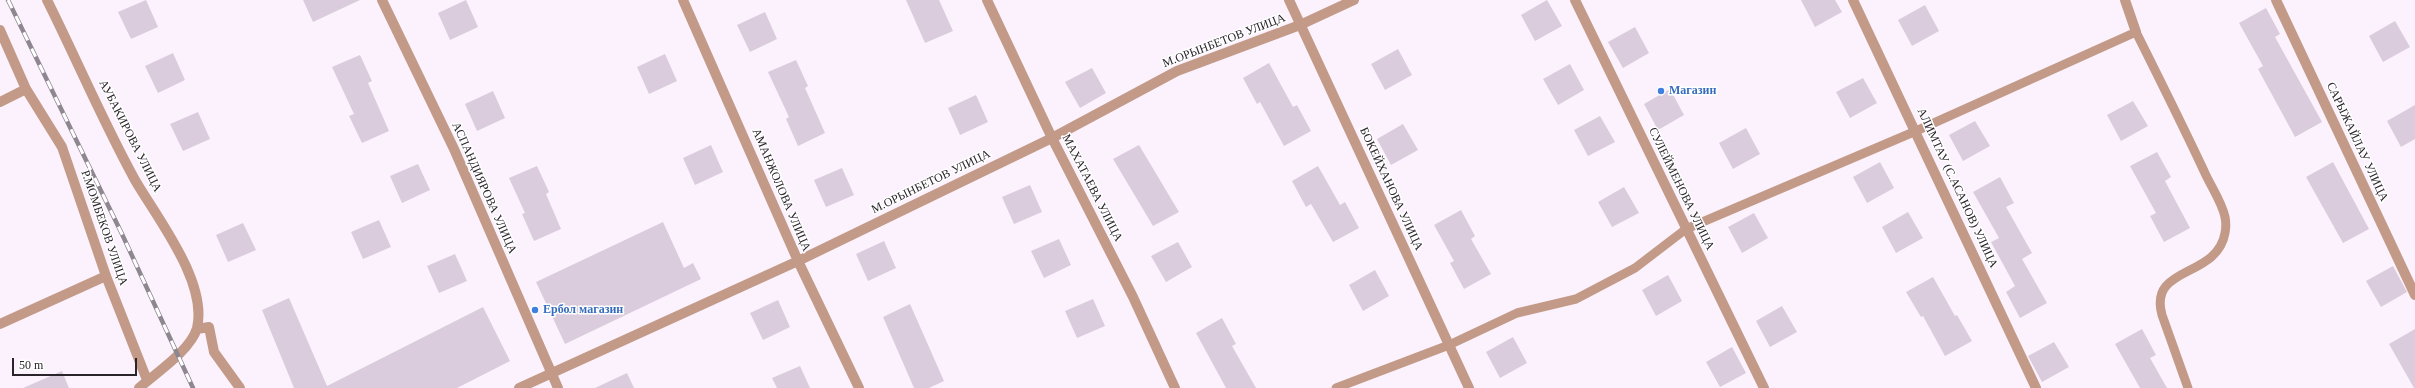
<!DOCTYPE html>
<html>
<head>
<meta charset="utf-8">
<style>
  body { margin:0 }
  #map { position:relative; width:2415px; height:388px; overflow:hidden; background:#fbf2fd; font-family:"Times New Roman",serif }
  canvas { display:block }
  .scale { position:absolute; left:12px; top:358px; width:125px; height:18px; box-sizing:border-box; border:2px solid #2a252b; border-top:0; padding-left:5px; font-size:12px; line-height:14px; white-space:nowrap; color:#2a252b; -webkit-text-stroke:3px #fff; paint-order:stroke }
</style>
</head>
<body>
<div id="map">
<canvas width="2415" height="388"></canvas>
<div class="scale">50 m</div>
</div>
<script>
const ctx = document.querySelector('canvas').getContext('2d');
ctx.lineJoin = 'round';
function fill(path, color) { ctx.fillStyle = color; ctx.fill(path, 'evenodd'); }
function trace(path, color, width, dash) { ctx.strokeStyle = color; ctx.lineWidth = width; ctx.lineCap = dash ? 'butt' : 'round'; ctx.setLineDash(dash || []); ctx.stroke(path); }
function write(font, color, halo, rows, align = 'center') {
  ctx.font = font + ' "Times New Roman",serif'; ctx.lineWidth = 3; ctx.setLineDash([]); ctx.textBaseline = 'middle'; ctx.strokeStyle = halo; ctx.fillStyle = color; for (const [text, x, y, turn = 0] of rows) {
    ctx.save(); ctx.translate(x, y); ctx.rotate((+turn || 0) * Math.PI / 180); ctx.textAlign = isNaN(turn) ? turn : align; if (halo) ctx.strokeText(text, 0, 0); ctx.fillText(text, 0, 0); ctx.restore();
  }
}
fill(new Path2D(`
  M146 0 158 27 131 39 118 12Z
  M303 0H360L313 22Z
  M466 0 478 27 450 40 438 13Z
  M906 0H939L953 31 925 43Z
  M1547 0 1562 26 1535 41 1521 15Z
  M1801 0H1835L1842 12 1815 27Z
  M1925 5 1939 31 1912 46 1898 20Z
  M2266 8 2280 34 2275 37 2322 122 2295 137 2258 69 2263 66 2239 23Z
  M765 12 777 39 750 52 737 25Z
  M2395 21 2410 47 2383 62 2369 36Z
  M1635 27 1649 53 1623 68 1608 42Z
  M1398 49 1412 75 1385 90 1371 64Z
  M173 53 185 80 158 93 145 66Z
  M665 54 677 81 649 94 637 67Z
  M360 55 372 81 368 83 389 131 362 143 349 116 354 114 332 67Z
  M796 60 808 86 805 88 825 133 798 146 786 119 789 117 768 72Z
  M1269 63 1293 107 1297 105 1311 131 1284 146 1260 102 1257 104 1243 78Z
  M1570 64 1584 90 1558 105 1543 79Z
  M1092 68 1106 93 1080 108 1065 82Z
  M1863 78 1877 103 1850 118 1836 92Z
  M1670 89 1684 115 1658 130 1644 104Z
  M493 91 505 118 477 131 465 104Z
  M976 95 988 122 960 135 948 108Z
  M2133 101 2148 126 2121 141 2107 115Z
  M2415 105V139L2401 147 2387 121Z
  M198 112 210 139 183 151 170 124Z
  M1600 116 1615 142 1588 156 1574 130Z
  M1975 121 1990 146 1963 161 1949 135Z
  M1403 124 1418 150 1391 165 1377 139Z
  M1746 128 1760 154 1733 169 1719 143Z
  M711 145 723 172 695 185 683 158Z
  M1139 145 1179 212 1153 226 1113 159Z
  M2157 152 2171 177 2165 181 2190 228 2164 242 2150 216 2156 213 2130 166Z
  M1880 162 1894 188 1867 203 1853 177Z
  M2333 162 2369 229 2343 243 2306 177Z
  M418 164 430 190 402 203 390 176Z
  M537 166 549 192 546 194 561 229 534 241 522 214 525 213 509 178Z
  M1318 166 1340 205 1345 202 1359 228 1333 242 1311 204 1306 207 1292 181Z
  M842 168 854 195 826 207 814 180Z
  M2000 177 2014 203 2006 207 2032 253 2022 259 2047 303 2020 318 2006 292 2015 286 1991 242 1999 238 1973 192Z
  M1030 185 1042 212 1014 224 1002 197Z
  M1624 187 1639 213 1612 227 1598 202Z
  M1461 210 1475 236 1471 239 1491 274 1464 289 1450 263 1454 261 1434 225Z
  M1908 212 1923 238 1896 253 1882 227Z
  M1754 213 1768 238 1742 253 1728 227Z
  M379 220 391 247 363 259 351 232Z
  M663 222 684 268 693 263 701 279 565 344 536 282Z
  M243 223 256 250 228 262 216 235Z
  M1059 239 1071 265 1044 278 1031 251Z
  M884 241 896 268 868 281 856 254Z
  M1178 242 1192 267 1166 282 1151 256Z
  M455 254 467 281 439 293 427 266Z
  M2393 266 2407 292 2381 307 2366 281Z
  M1375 270 1389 296 1363 311 1349 285Z
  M1668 275 1682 301 1656 316 1642 290Z
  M1933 277 1955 316 1957 315 1972 341 1945 356 1923 316 1921 317 1906 292Z
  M289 298 327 386 483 307 510 361 457 388H294L262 310Z
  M1093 299 1105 326 1077 338 1065 311Z
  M778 300 790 327 763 340 750 313Z
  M910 304 944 381 929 388H914L883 317Z
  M1782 306 1797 332 1770 347 1756 321Z
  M1222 318 1236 344 1232 346 1256 388H1226L1196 333Z
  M2142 329 2156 355 2150 358 2167 388H2140L2115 344Z
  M2415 329V388H2414L2389 344Z
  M1513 337 1527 363 1500 378 1486 352Z
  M2054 342 2069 367 2042 382 2028 356Z
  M1732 347 1746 373 1720 387 1706 362Z
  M800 366 810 388H777L772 378Z
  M62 371 69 388H23Z
  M627 373 634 388H595Z`), '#dbccdd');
trace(new Path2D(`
  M1336 388 1449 345 1517 313 1576 299 1635 268 1686 229 1916 131 2136 32C2159 78 2182 124 2204 171 2210 185 2222 202 2225 217 2226 222 2226 228 2225 233 2217 279 2148 265 2162 315L2188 388`), '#c39a88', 9);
trace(new Path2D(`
  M47 0C77 60 103 122 135 180 157 218 208 282 197 328 191 350 156 373 139 388
  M382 0 454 149 558 388
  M683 0 798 261 859 388
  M987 0 1052 138 1133 297 1175 388
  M1289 0 1469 388
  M1575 0 1764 388
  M1853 0 2036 388
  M2125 0 2136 32
  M2276 0 2415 295
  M0 30 26 89 62 147 106 276 147 380
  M0 102 26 89
  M0 324 106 276
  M197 329 209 327 214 352 240 388
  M519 388 798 261 1052 138 1177 71 1300 25 1354 0`), '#c39a88', 10);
const rail = new Path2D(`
  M8 0 122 234 193 388`);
trace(rail, '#8e8790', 4.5);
trace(rail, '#fff', 3, [9]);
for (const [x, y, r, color] of [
  [1661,91,4,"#3f7fe0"],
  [535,310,4,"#3f7fe0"]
]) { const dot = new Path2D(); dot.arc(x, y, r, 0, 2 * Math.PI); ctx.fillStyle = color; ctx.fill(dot); trace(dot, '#fff', 1.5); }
write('12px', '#2a252b', '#fff', [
  ["М.ОРЫНБЕТОВ УЛИЦА",1224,41,-21],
  ["АУБАКИРОВА УЛИЦА",130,136,63],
  ["САРЫЖАЙЛАУ УЛИЦА",2357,142,65],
  ["М.ОРЫНБЕТОВ УЛИЦА",931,182,-26],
  ["АСПАНДИЯРОВА УЛИЦА",484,188,66],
  ["МАХАТАЕВА УЛИЦА",1092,188,63],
  ["АЛИМТАУ (С.АСАНОВ) УЛИЦА",1957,188,65],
  ["БОКЕЙХАНОВА УЛИЦА",1391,189,65],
  ["СУЛЕЙМЕНОВА УЛИЦА",1681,189,64],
  ["АМАНЖОЛОВА УЛИЦА",781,190,67],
  ["Р.МОМБЕКОВ УЛИЦА",104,228,71]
]);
write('bold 12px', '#366cbe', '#fff', [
  ["Магазин",1669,91],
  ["Ербол магазин",543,310]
], 'left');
</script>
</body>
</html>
